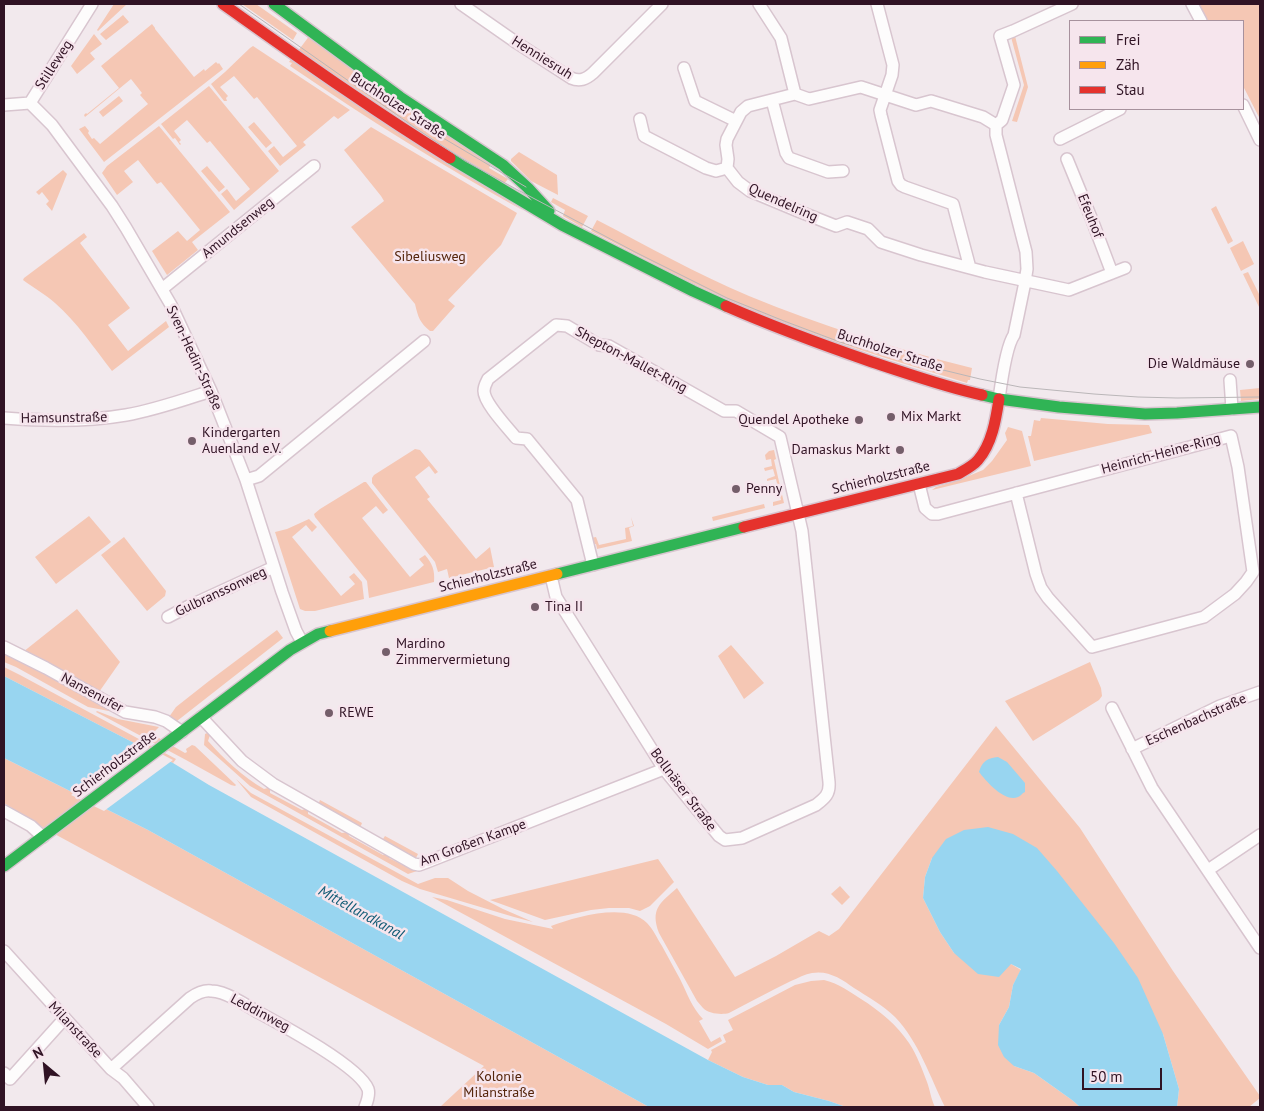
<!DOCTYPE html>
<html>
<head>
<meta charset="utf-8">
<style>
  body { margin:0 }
  #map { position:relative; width:1264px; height:1111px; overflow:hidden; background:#f2e9ed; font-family:"PT Sans",sans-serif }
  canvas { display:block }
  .frame { position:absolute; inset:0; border:5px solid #301324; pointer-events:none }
  .legend { position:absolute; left:1069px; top:20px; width:175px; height:90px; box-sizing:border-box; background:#f6e5ed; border:1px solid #a7919d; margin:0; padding:6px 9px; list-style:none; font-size:15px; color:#301324 }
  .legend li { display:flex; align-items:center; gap:10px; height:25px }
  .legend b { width:25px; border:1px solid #a7919d }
  .north { position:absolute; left:20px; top:1041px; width:50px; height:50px; -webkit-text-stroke:4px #f6e5ed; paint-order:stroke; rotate:332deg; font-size:14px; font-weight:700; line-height:20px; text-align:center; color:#301324 }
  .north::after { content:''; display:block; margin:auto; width:18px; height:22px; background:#301324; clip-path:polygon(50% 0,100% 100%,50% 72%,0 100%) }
  .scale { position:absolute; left:1082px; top:1068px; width:80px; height:22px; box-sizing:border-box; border:2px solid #301324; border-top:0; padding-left:6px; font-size:15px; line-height:18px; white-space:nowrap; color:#301324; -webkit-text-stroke:4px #f6e5ed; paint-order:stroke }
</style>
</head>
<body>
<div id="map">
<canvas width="1264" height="1111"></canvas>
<div class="frame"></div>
<ul class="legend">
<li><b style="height:6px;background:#30b455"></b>Frei</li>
<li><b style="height:6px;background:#ff9f0a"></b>Zäh</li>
<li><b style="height:6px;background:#e5322d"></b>Stau</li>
</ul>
<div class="north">N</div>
<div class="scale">50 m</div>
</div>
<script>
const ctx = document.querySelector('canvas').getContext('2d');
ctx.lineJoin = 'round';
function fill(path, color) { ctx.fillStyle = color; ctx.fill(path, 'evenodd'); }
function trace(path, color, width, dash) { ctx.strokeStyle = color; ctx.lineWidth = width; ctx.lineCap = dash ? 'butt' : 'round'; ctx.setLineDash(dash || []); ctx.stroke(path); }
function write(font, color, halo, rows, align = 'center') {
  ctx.font = font + ' "PT Sans",sans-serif'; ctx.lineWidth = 5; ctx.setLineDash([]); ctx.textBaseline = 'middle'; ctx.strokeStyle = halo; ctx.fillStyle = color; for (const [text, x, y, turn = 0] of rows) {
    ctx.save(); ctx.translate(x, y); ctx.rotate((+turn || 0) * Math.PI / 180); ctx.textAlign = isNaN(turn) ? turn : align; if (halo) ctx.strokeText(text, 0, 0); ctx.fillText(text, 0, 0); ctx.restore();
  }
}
fill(new Path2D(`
  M114 4H127L98 31 97 30Z
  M242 4H256L297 33 293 40Z
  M1199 4H1260V119L1243 86V21H1208Z
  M123 15 129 22 106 40 100 34Z
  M152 24 155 28V29L194 77 204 69 205 71 216 62 218 64 219 63 223 69 104 162 79 129 85 126 89 131 88 133 92 139 94 138 100 144 148 104 140 95 142 93 131 79 85 117 84 115 86 113 87 114 119 88 101 66Z
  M94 34 102 44 90 53 95 59 77 74 71 66Z
  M310 35 492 162 489 168 508 179 503 185 298 51Z
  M1015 36 1028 87 1017 122 1012 121 1024 85 1011 37Z
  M253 46 350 110 338 119 334 116 303 142 306 145 280 166 268 151 274 146 283 157 297 146 257 97 254 99 234 76 220 87 228 96 226 98 227 101H224L211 84 225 72 250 48Z
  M291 59 524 211C444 167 366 118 290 66L292 63 289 62Z
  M209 86 279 171 234 210 221 194 227 189 236 201 250 189 210 141 207 143 187 120 174 131 181 140 179 142 181 144 180 145 175 138 173 139 161 124Z
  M119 96 123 101 103 117 99 112Z
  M254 122 272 143 266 148 248 127Z
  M159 126 230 212 192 242 198 250 167 275 152 251 178 231 187 241 200 230 161 182 157 184 138 160 124 171 133 182 117 195 102 173 107 166Z
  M371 127 517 213 501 245 448 300 455 306 433 331H430C420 323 418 317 415 304L351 227 384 201 381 196 344 150Z
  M519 152 557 175 558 195 531 181 511 161V159Z
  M207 166 225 187 219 192 201 171Z
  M63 170 67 174 52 211 46 204 49 201 42 192 39 195 36 192Z
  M553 198 588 216 582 227 563 216 565 210 551 202Z
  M1216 206 1233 241 1228 244 1211 209Z
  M597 220C647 246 697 274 749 296 822 326 896 349 972 368L970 380H968L967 383C891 360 815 337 741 305 690 284 641 256 591 231Z
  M84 233 87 237 80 243 130 308 108 325 128 351 166 321 169 327 112 371C94 348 77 322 55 303 45 294 34 288 23 280L24 278Z
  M1243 241 1254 264 1241 271 1230 248Z
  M1248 272 1260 296V309L1243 274Z
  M1260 388V399L1241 401 1240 390Z
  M1041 418 1108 424 1149 425 1152 433 1034 461 1028 436H1031L1034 420 1040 421Z
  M1008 427 1022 431 1031 466 932 490 936 487 959 480 983 470 992 461 1007 440 1005 433Z
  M415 449 420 450 438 472 435 474 429 466 415 477 430 497 427 499 476 559 490 547 494 567 449 578 447 569 438 572 435 562 372 483V478L374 475Z
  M774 450 776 459 774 460 784 503 773 506V502L781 500 776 479 767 481V479L775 476 773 469 765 471 764 468 772 466 771 459 766 460 765 455 769 451Z
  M879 476V479L832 491 831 488Z
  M364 482H366L388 510 383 514 376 506 362 518 410 577 424 565 419 559 425 555C432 563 435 570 434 582L369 598 367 581 315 517 314 514 320 509Z
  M764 504 765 508 713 521 712 517Z
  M89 516 111 542 56 584 35 557Z
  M631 517 634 526 629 528 632 541 597 549 596 544 593 545 591 538 596 537 599 545 626 539 625 528 633 526Z
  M309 519 317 527 312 532 306 525 292 537 341 596 355 584 349 577 354 573 362 582 364 599 315 611H305L300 609 275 532 287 529Z
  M124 537 166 591 165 596 147 611 101 555Z
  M77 609 120 662 99 692 23 652Z
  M277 630 283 638 177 721 169 717 176 707 209 681Z
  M731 645 764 683 744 699 718 656Z
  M4 652 119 713 88 707 16 667 4 662Z
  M1090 662 1101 688 1102 696 1099 700 1033 741 1005 701Z
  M4 667 20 675 176 759 173 763 4 676Z
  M97 711 118 719 159 727 152 734 185 753 187 752 186 749 192 745 195 746 236 785 235 786 231 785 186 760 96 712Z
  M996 726 1080 828 1173 971 1260 1096V1098L1249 1107H1177L1179 1089 1163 1034 932 858 925 877 923 898 940 932 954 953 1011 964 1021 970 1013 985 1009 1007 999 1025 1014 1066 1034 1073 1072 1100 1080 1107H945C930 1077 919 1042 895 1017 883 1005 868 997 854 988 842 979 828 970 812 973 805 974 798 978 791 981 770 991 750 1002 729 1013 722 1015 709 1014 703 1008 701 1006 699 1003 697 1001L659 933C650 909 660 903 677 888L735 977 776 956 819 931 829 936 839 929Z
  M207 733 210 735 208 741C224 759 243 777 264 789L268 788 270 789V793L302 810 305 809 308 810V814L342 833 348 832 349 836 383 855 387 854 389 855V858L403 865H406L418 869 417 871 408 874 250 786 204 745 205 734Z
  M4 758 148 830 649 1107H440L484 1066 49 831 4 803Z
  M236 779 251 793 418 884 435 878H448L468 891 503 909 533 922 514 917 420 889 402 881 251 797Z
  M320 800 362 823 360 828 318 805Z
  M385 836 418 854 416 858 383 839Z
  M658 859 674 882 650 906 640 911 629 908H609L591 910 545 920 490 900Z
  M840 886 850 897 842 905 831 894Z
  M432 897 447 900 505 919 553 929 551 926C576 917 626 902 647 923 653 929 657 938 662 946 668 957 674 968 680 979 687 993 692 1008 703 1019L699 1021 711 1042 720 1037 722 1041 708 1049 666 1024Z
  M824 980C838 983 850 992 861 999 880 1011 897 1025 909 1043 917 1055 922 1069 927 1082 930 1090 931 1099 935 1107H846L829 1101 794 1092 782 1085H768L743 1077 708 1060 712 1052 711 1050 726 1042 723 1035 733 1030 728 1020 795 985 811 981Z`), '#f5c7b4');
fill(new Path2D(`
  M4 676 173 763 209 785 708 1060 743 1077 768 1085H782L794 1092 829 1101 846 1107H649L148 830 4 758Z
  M998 757 1007 762 1025 783V792C1022 793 1021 796 1018 797 1005 803 986 781 979 772 982 761 988 758 998 757Z
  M988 827 1013 834 1037 848 1057 871 1114 943 1138 978 1163 1034 1179 1089 1177 1107H1080L1072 1100 1034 1073 1014 1066 1004 1057 998 1045 999 1025 1009 1007 1013 985 1021 969 1011 964 999 977 978 974 954 953 940 932 923 898 925 877 932 858 946 839 964 830Z`), '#98d5f0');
fill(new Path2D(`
  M140 743 173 760 104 811 71 795Z`), '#f2e9ed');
const street = new Path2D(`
  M461 4 517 43 571 78C580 82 586 79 593 73L662 4
  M759 4 781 38 795 94
  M877 4 893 65 892 75 880 110 881 115 898 181 901 185 905 187 953 204 970 268
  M1192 4 1201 21
  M684 68 695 101 736 121
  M772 100 786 153 789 158 828 172 843 171
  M30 103 52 125 112 206 126 228 171 305 211 391 246 480 282 592 296 631 302 642
  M30 103 92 4
  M4 105 30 103
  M1243 105 1260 140
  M640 119 644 136 706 168 716 171 727 168
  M996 125 983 117 931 101 916 105 861 87 809 99 795 94 748 106 741 112 727 139 726 145 728 159 727 168 738 182 750 191 798 211 836 226 847 222 868 229 881 242 921 255 985 272 1069 290 1125 268
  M996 125V135L1026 252 1027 269 1025 282 1014 335C1006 346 1001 384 999 399
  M996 125 1002 120 1014 85 1000 36 1013 31 1072 4
  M1060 139 1120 109
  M1067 159 1092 220 1112 273
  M162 289 314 166
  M1230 380 1232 409
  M4 418C44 421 86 422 126 415 155 410 183 400 211 391
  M246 480 259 476 424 341
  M919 484 925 508 932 514H938L1231 436 1238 467 1253 572 1246 582 1235 594 1204 617 1092 647 1048 598 1041 588 1036 574 1016 493
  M551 576 556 597 664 769 719 836 725 840 742 838 816 805C825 798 830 794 829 782L802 531 780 437 736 411H724L609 346 599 345 567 326 556 325 488 379C486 383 484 386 484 391 484 403 508 428 516 438L527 439 577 500 593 565
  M168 617 189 606 274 567
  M4 647 46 668 125 712 155 717 166 721 182 732
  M1112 708 1152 788 1260 948
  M201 717 242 761 273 784 414 864 419 865 427 862 664 769
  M1132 749 1220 706 1260 692
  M4 811 31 826 43 837
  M1208 870 1260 835
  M4 951 111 1069 123 1078 148 1107
  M111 1069 190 998C196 994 204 990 211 991 215 991 219 992 222 993 234 997 246 1005 256 1011 280 1024 359 1066 368 1089 370 1095 367 1102 365 1107
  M4 1073 10 1079 65 1018`);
const fast = new Path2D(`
  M274 4 400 97 503 165 528 188 549 211
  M450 158 562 225 693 291 726 306
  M982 395 999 399 1059 407 1145 414 1177 413 1260 407
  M557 574 744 527
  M4 866 290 650 318 634 330 631`);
const slow = new Path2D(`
  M330 631 557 574`);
const jam = new Path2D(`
  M223 4C298 57 372 110 450 158
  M726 306C774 327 823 345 872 362 909 374 945 387 982 395
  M744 527 958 474C965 470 973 466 978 460 992 444 996 419 999 399`);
trace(street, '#d8c5cf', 14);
trace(fast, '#d8c5cf', 14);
trace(slow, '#d8c5cf', 14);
trace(jam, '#d8c5cf', 14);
trace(street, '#fdfcfc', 11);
trace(fast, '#30b455', 11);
trace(slow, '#ff9f0a', 11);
trace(jam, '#e5322d', 11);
trace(new Path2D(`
  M239 4 417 129 465 161 516 189 637 253 727 298 784 321 840 342 902 360 980 379 1020 387 1094 394 1138 397 1177 398 1260 397
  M433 132 526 187`), '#bab6b8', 1);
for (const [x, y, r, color] of [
  [1250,364,5,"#745e6a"],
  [891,417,5,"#745e6a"],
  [859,420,5,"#745e6a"],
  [192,441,5,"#745e6a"],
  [900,450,5,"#745e6a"],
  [736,489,5,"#745e6a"],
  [535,607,5,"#745e6a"],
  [386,652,5,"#745e6a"],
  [329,713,5,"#745e6a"]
]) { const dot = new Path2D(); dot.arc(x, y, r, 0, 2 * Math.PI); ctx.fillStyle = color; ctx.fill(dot); trace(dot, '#f6e5ed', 2); }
write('14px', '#301324', '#f6e5ed', [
  ["Henniesruh",542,58,32],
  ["Stilleweg",54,65,-57],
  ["Buchholzer Straße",398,106,33],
  ["Quendelring",783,203,24],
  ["Efeuhof",1090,216,68],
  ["Amundsenweg",238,228,-39],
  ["Buchholzer Straße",890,351,18],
  ["Sven-Hedin-Straße",194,358,65],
  ["Shepton-Mallet-Ring",631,360,28],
  ["Hamsunstraße",64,418,-1],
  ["Heinrich-Heine-Ring",1161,454,-15],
  ["Schierholzstraße",881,478,-14],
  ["Schierholzstraße",488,576,-14],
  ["Gulbranssonweg",221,592,-25],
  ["Nansenufer",92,693,28],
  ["Eschenbachstraße",1196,720,-24],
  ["Schierholzstraße",115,764,-37],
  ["Bollnäser Straße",683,790,53],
  ["Am Großen Kampe",473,843,-20],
  ["Leddinweg",260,1013,28],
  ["Milanstraße",75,1030,47]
]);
write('14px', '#55260c', '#f6e5ed', [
  ["Sibeliusweg",430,257],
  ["Kolonie",499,1077],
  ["Milanstraße",499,1093]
]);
write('14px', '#301324', '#f6e5ed', [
  ["Die Waldmäuse",1240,364,"right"],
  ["Mix Markt",901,417],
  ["Quendel Apotheke",849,420,"right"],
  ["Kindergarten",202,433],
  ["Auenland e.V.",202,449],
  ["Damaskus Markt",890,450,"right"],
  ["Penny",746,489],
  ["Tina II",545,607],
  ["Mardino",396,644],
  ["Zimmervermietung",396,660],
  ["REWE",339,713]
], 'left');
write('italic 15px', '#115b75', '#f6e5ed', [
  ["Mittellandkanal",361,913,29]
]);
</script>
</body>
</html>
